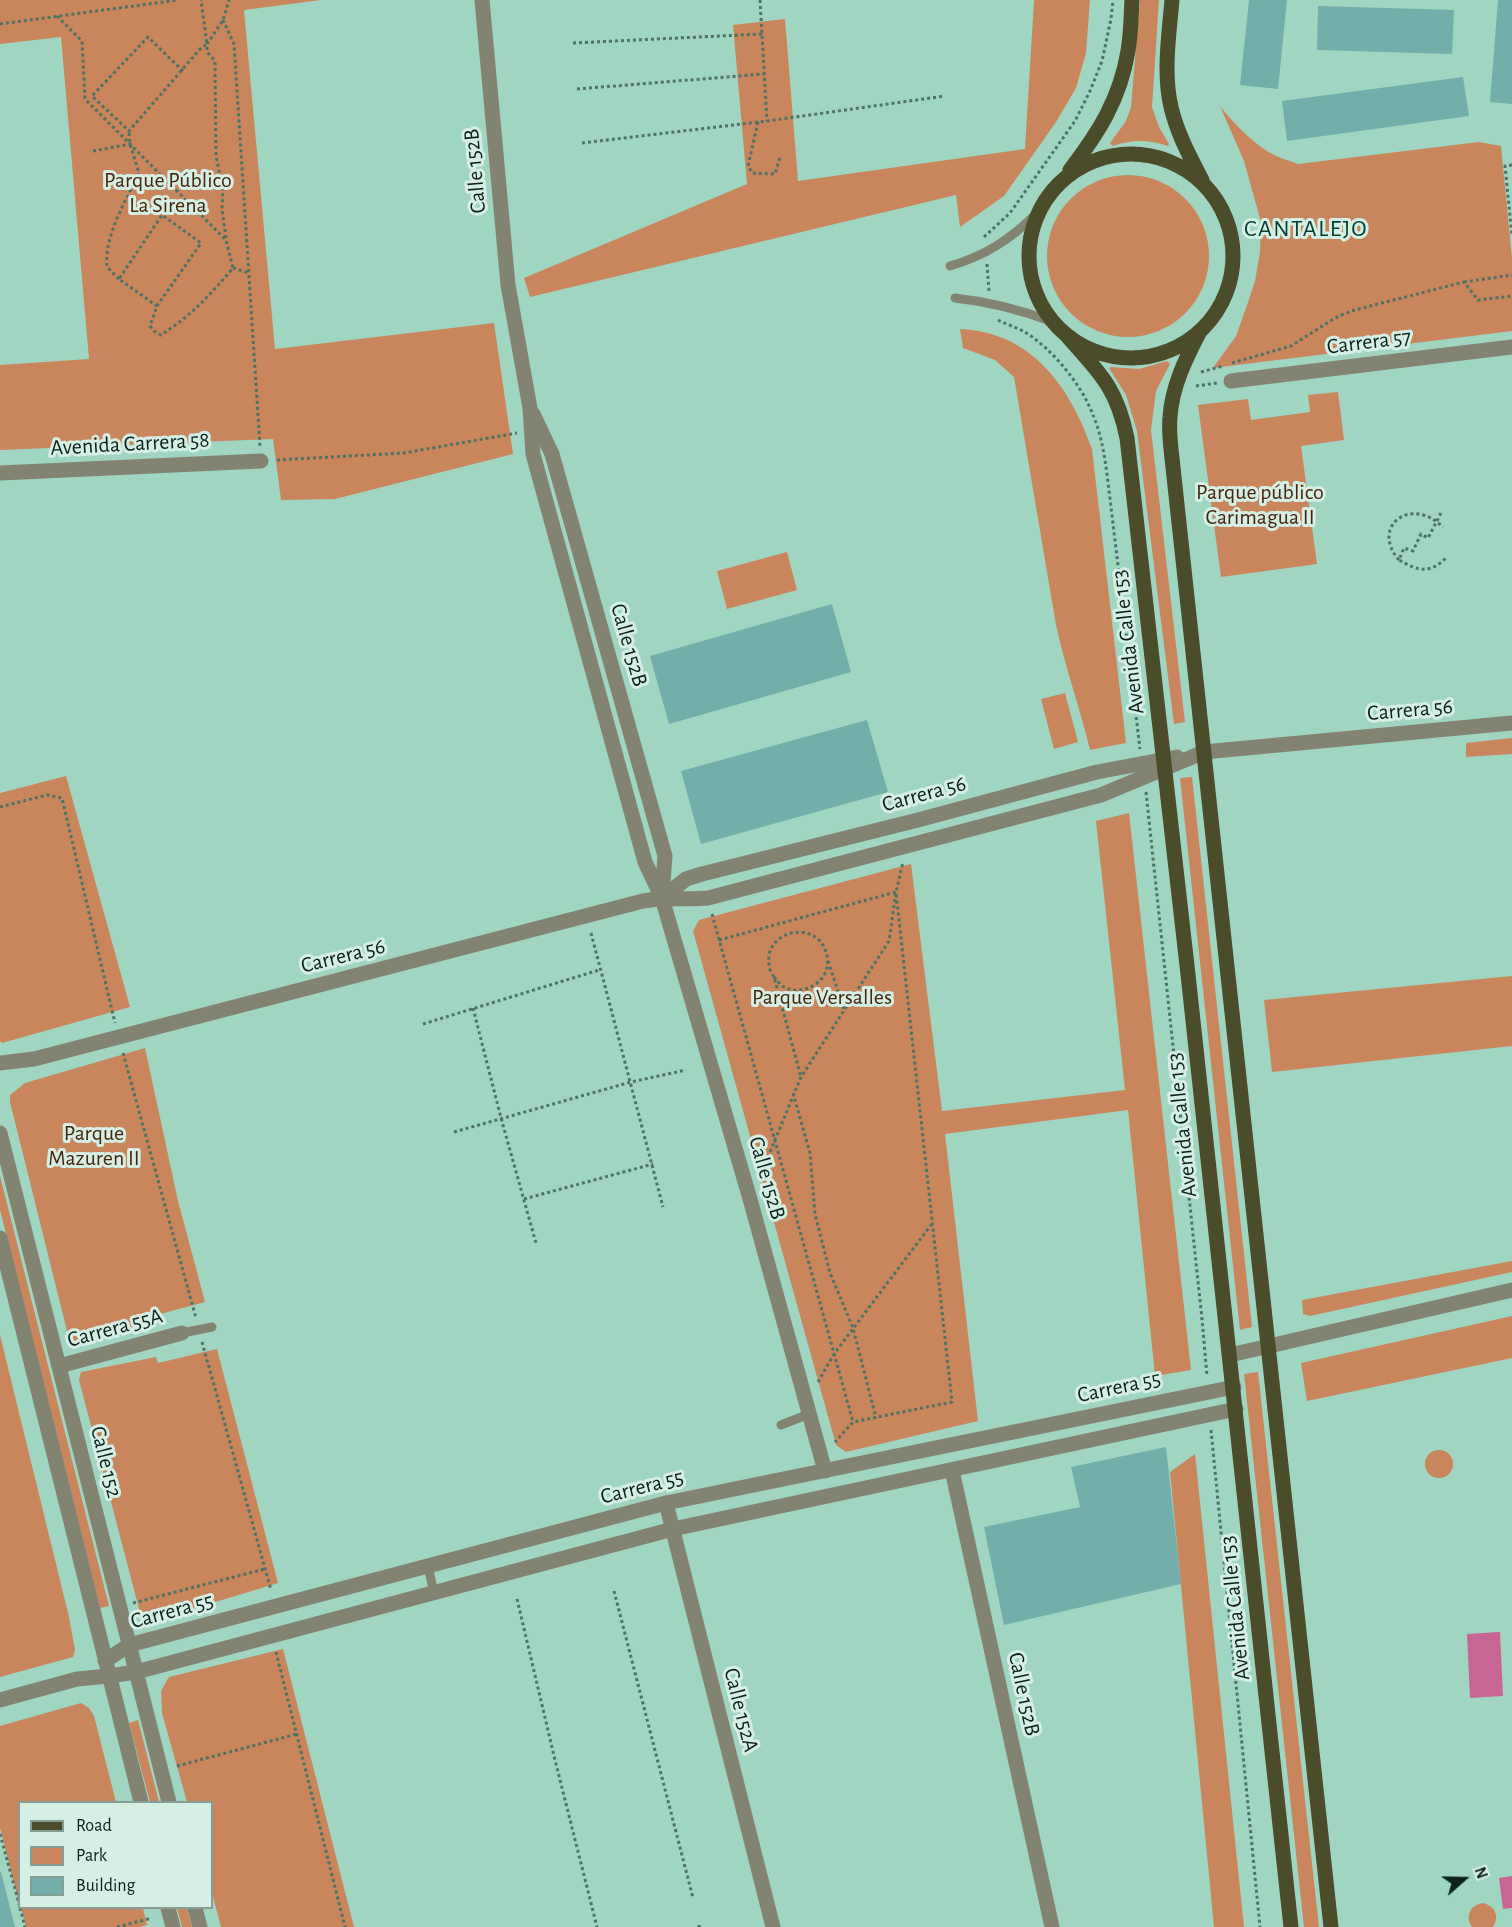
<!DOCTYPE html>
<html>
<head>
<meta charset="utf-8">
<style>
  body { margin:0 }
  #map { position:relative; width:1512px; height:1927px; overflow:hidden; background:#a0d5c2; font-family:"Alegreya Sans",sans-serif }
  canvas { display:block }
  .legend { position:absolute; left:18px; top:1801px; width:195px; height:108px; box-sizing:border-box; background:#d5efe5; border:2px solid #859d94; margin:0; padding:8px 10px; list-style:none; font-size:18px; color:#0c211b }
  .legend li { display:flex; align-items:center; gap:12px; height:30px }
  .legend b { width:30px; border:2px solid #859d94 }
  .north { position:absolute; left:1434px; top:1849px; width:60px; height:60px; -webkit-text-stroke:4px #d5efe5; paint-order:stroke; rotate:70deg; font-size:16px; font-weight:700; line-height:24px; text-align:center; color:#0c211b }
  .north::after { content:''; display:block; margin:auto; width:21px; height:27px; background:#0c211b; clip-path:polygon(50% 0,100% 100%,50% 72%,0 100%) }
</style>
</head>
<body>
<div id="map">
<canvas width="1512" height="1927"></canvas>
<ul class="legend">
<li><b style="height:8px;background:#4a4c2a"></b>Road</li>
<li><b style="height:16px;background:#c9865d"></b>Park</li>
<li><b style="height:16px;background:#74aeab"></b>Building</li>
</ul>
<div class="north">N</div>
</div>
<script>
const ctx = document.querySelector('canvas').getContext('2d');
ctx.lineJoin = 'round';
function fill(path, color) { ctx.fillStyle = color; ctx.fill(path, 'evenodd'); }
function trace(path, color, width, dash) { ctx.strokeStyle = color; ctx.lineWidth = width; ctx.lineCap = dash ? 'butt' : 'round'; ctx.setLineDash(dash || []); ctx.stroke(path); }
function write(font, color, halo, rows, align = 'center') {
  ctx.font = font + ' "Alegreya Sans",sans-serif'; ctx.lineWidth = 6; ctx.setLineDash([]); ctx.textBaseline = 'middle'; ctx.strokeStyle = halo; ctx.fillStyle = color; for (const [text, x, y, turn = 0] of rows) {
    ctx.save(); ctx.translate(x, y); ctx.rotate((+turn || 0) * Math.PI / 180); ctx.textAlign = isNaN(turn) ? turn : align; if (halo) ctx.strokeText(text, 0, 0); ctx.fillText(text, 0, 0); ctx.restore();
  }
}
fill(new Path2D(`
  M0 0H321L244 10 275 349 494 323 513 454 335 499 281 500 273 439 0 450V365L89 359 61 37 0 44Z
  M1034 0H1090L1086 53 1076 88 1056 122 1004 196 960 227 956 195 530 297 524 278 747 184 733 25 785 19 798 181 1025 149Z
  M1140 0H1159L1152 107 1159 127 1169 144 1168 146C1148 140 1134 139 1113 146L1110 143 1126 121 1131 107Z
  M1220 106C1235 125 1254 145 1276 156 1283 159 1291 161 1298 164L1479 142 1501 146 1512 258V331L1213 368 1236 336 1246 308 1255 281 1260 252 1261 222 1244 161Z
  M1047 256a81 81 0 1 1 162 0a81 81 0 1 1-162 0Z
  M960 329C1032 332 1070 387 1092 449L1126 743 1090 750C1080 708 1065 667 1056 625L1014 377 995 360 963 348Z
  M1167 361 1170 364 1156 391 1151 430 1185 722 1174 724 1137 431 1126 395 1109 368 1111 367 1139 369Z
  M1338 392 1344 440 1301 446 1317 564 1221 577 1198 405 1248 399 1251 420 1310 412 1308 395Z
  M787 552 797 590 727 609 717 571Z
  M1065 693 1078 742 1054 749 1041 699Z
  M1512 738V754L1466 757V743Z
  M66 776 130 1007 2 1043 0 1041V793Z
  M1192 777 1252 1327 1240 1330 1180 778Z
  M1129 813 1191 1370 1155 1376 1128 1110 945 1134 978 1421 846 1452 836 1445 693 931 699 920 911 864 942 1111 1125 1090 1096 821Z
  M1512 976V1046L1272 1072 1264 1000Z
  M145 1048 178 1201 205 1302 149 1317 150 1327 78 1345 70 1343 10 1102V1095L25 1083Z
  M0 1176 109 1606 100 1608 0 1210Z
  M1512 1261V1272L1310 1316 1303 1314 1302 1300Z
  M1512 1316V1358L1307 1401 1301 1363Z
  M0 1335 69 1617 75 1650 73 1657 0 1677Z
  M217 1349 278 1583 143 1624 79 1380 81 1372 156 1357 158 1363Z
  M1258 1372 1319 1927H1304L1244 1374Z
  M1425 1464a14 14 0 1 1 28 0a14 14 0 1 1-28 0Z
  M1195 1454 1244 1927H1214L1170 1472Z
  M283 1649 354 1927H221L212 1893V1802H187L162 1713 161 1691 169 1677Z
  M81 1703 89 1708 94 1716 116 1802H20L19 1903 0 1828V1726Z
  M138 1720 159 1802H150L129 1723Z
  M1483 1903C1495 1906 1500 1916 1493 1927H1472C1465 1916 1470 1905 1483 1903Z
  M21 1908H143L147 1925 140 1927H26Z
  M177 1908H187L192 1927H182Z`), '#c9865d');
fill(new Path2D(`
  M1500 1632 1503 1696 1470 1698 1467 1634Z
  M1512 1876V1908L1503 1909 1499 1878Z`), '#c76594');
fill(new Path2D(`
  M1249 0H1287L1278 89 1240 85Z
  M1498 0H1512V104L1490 102Z
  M1318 6 1454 10 1452 54 1317 50Z
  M1463 77 1469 116 1287 141 1282 101Z
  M832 604 851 672 669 724 650 656Z
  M867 720 888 792 701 844 681 771Z
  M1166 1447 1181 1584 1004 1625 984 1527 1080 1507 1071 1467Z
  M0 1872H1L15 1927H0Z`), '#74aeab');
trace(new Path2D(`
  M760 0 767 121
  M57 16 82 41 85 99 226 240 233 268C210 295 191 316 161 335L154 331 150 326 157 306 201 243 162 215 119 279 157 306
  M223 20 234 44 260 446
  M0 24 178 0
  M573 43 762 34
  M183 71 148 37 92 96 129 131 201 48 207 44 201 0
  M577 89 764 74
  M758 122 748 166 752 173 775 174 780 157
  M582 143 767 121 945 96
  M93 151 130 144
  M1512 165 1505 166 1512 236
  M984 237 1010 213 1075 121 1090 91 1102 61 1111 19 1113 0
  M226 238 222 209 223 189 216 156 215 61 207 52V44L223 20 229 0
  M987 264 989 291
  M233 268 249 273
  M119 279 107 267C104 235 126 201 139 173L130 144 129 131
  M1464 282 1512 275
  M998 320C1006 324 1015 327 1023 331 1051 347 1082 385 1093 415 1102 436 1105 459 1108 482L1140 749
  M1232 363 1291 346 1335 318 1351 311 1464 282 1478 300 1512 296
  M1201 372 1223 366
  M1196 386 1217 383
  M277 460 404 453 517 433
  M1441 513 1428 538 1421 534 1413 551 1404 548 1399 560C1418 571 1430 574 1446 558
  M1399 560C1370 527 1410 495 1443 527
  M1146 792 1202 1319 1207 1376
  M0 807 47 795 62 798 115 1023
  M712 914 853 1422
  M591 933 663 1207
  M719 940 896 892 952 1402 853 1422 835 1442
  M828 961 844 1009
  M774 977C777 980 780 985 784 987 799 995 820 987 826 971 828 965 828 958 826 952 816 919 764 930 769 965 769 969 772 974 774 977L801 1077
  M473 1008 501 1118 536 1243
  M423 1024 599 970
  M123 1053 196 1318
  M793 1093 810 1153 815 1214 830 1273 853 1328 876 1418
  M454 1132 631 1082 686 1070
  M761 1174 801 1077 889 941 896 892 903 862
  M524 1199 653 1164
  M202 1342 271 1590
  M818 1382 834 1354 931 1225
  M1211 1430 1260 1927
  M614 1591 693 1898
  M517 1599 555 1760 597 1927
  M133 1603 265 1569
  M276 1652 345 1927
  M177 1766 297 1734
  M0 1834 20 1907
  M20 1908 25 1927
  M699 1925V1927
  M117 1927 152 1918`), '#4f7266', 3, [3, 3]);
trace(new Path2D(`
  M950 266C985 256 1011 239 1037 213
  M955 298C991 302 1019 309 1053 322
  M182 1333 212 1327
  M781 1425 809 1414
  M428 1566 434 1593`), '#828471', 9);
trace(new Path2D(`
  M482 0 508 285 530 408 533 454 645 862 662 898 750 1199 825 1471
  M1231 381 1512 347
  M533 414 552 454 665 856 662 895
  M0 473 261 461
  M1204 752 1512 723
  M1230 1355 1512 1290
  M59 1366 182 1333
  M952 1470 1052 1927
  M666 1503 773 1927
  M0 1700 77 1679 109 1676`), '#828471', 15);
trace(new Path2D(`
  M662 898 686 879 702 874 918 820 1097 772 1177 757
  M0 1063 34 1059 643 901C665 897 686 900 708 898L1101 795 1204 752
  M0 1133 169 1802
  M0 1238 141 1802
  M105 1661 129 1645 666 1503 1234 1387
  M109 1676 136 1672 673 1529 1236 1409
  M168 1908 173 1927
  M195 1908 200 1927`), '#828471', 15);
trace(new Path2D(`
  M1172 0C1169 35 1163 73 1171 107 1177 133 1190 157 1202 180
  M1029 256a102 102 0 1 1 204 0a102 102 0 1 1-204 0Z
  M1070 170C1099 132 1120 99 1128 51 1131 34 1131 17 1132 0
  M1199 333C1185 360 1172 387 1170 417 1169 427 1170 439 1171 449L1331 1927
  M1068 337C1100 373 1117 388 1127 438 1185 934 1238 1430 1291 1927`), '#4a4c2a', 15);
write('22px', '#0c211b', '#d5efe5', [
  ["Calle 152B",475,171,-95],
  ["Carrera 57",1369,342,-7],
  ["Avenida Carrera 58",130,444,-3],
  ["Avenida Calle 153",1128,642,-97],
  ["Calle 152B",629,645,74],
  ["Carrera 56",1410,710,-5],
  ["Carrera 56",924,794,-15],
  ["Carrera 56",343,956,-14],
  ["Avenida Calle 153",1182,1125,-96],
  ["Calle 152B",767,1178,74],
  ["Carrera 55A",115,1328,-15],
  ["Carrera 55",1119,1387,-12],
  ["Calle 152",106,1462,76],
  ["Carrera 55",642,1487,-14],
  ["Avenida Calle 153",1235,1608,-96],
  ["Carrera 55",172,1611,-15],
  ["Calle 152B",1024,1694,78],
  ["Calle 152A",741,1710,76]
]);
write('22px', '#49240b', '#d5efe5', [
  ["Parque Público",168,180],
  ["La Sirena",168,205],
  ["Parque público",1260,492],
  ["Carimagua II",1260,517],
  ["Parque Versalles",822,997],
  ["Parque",94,1133],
  ["Mazuren II",94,1158]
]);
ctx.letterSpacing = '1.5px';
write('24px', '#043e30', '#d5efe5', [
  ["CANTALEJO",1306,229]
]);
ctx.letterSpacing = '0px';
</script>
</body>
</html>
